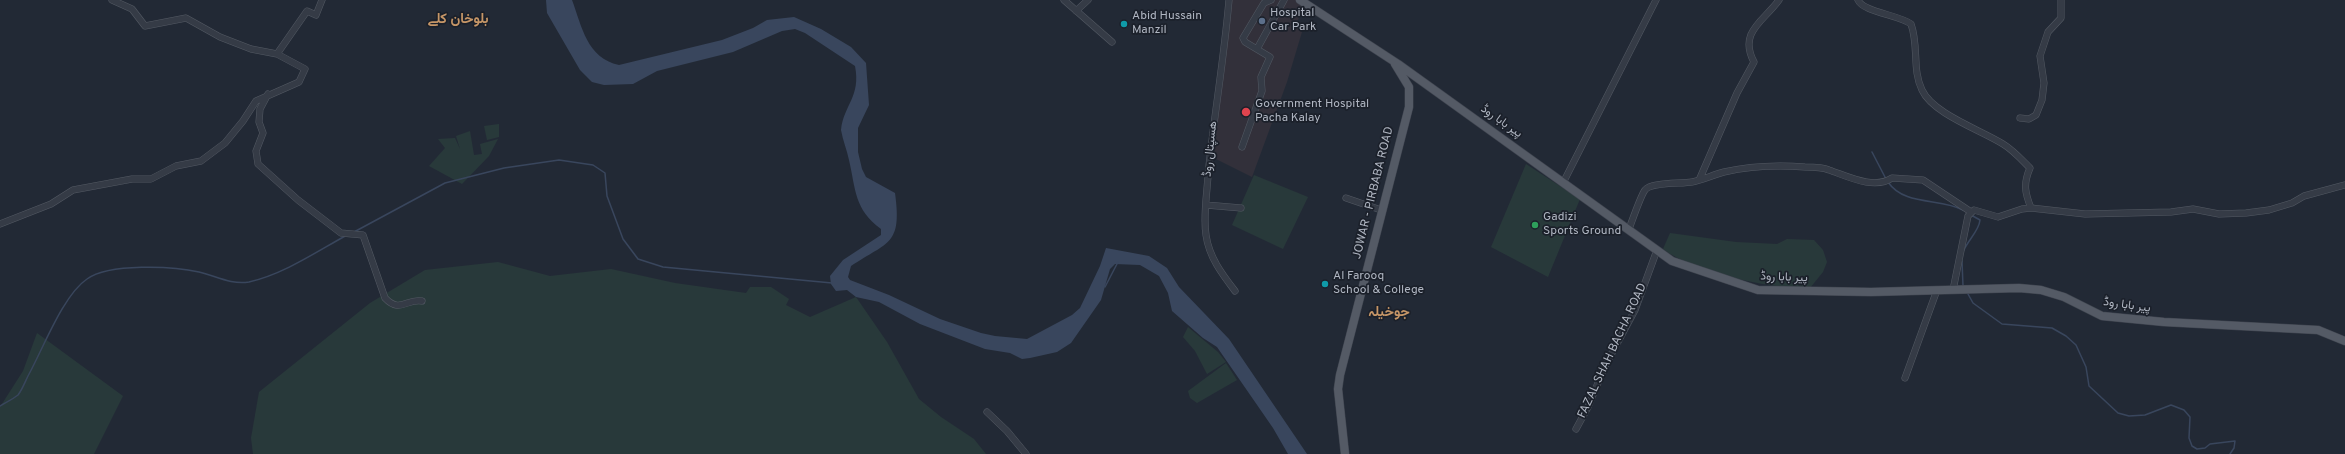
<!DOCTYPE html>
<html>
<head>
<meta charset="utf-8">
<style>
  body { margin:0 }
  canvas { display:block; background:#222935 }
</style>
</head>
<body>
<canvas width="2345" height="454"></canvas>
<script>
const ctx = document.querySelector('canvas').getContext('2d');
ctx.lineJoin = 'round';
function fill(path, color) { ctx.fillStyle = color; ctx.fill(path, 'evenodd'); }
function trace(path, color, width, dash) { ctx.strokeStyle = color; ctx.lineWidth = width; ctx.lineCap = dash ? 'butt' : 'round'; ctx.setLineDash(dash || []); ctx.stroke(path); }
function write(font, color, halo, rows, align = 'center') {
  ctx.font = font + ' Overpass,Vazirmatn,sans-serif'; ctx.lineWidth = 3.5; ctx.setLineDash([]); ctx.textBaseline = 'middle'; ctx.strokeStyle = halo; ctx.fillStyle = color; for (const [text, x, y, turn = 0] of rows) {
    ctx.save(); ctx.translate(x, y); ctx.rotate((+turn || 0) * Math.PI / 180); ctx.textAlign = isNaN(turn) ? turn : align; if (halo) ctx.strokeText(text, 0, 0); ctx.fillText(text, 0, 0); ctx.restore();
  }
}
fill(new Path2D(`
  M1226 0H1300L1306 4 1295 26 1302 32 1287 82 1252 177 1210 156Z`), '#32303a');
fill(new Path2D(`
  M499 124V137L487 140 484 126Z
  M470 131 474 155 482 154 480 144 498 139 489 156 462 184 429 166 445 148 438 139 455 138 460 149 456 136Z
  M1526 164 1580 199 1548 277 1491 247Z
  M1254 175 1308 197 1283 249 1232 225Z
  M1670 233 1736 242 1777 244 1787 239 1814 240 1823 250 1827 262 1823 272 1810 288C1771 289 1694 273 1663 249Z
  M498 262 550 276 611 269 675 283 746 293 750 287H771L789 299 786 305 810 317 856 297 887 342 919 399 941 417 974 439 986 454H253L251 438 259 392 370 303 425 270Z
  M1188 327 1218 352 1226 362 1207 374 1195 351 1183 337Z
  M37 333 123 396 94 454H0V407L23 371Z
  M1226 363 1237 380 1197 403 1190 398 1188 391Z`), '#28393a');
fill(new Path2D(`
  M546 0H572C582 27 587 58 619 65L722 40 753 28 767 20 794 17 821 29 851 47 866 63 869 105 858 128V152L862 169 866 177 895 193C902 245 889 241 851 266L848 277 850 280 889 295 940 319 981 333 995 336 1027 339 1072 315 1080 308 1100 266 1106 248 1149 256 1167 268 1179 287 1229 339 1307 454H1288L1273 428 1217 347 1203 338 1172 311 1168 293 1159 276 1140 265 1115 264 1110 269 1101 300 1071 343 1057 352 1030 358 1022 359 1010 353 985 349 920 324 879 302 856 297 847 290 836 291 831 284 830 276 843 260 881 235V229C854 209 856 190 849 160 847 150 843 141 841 130 844 104 861 97 855 66L805 33 795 29 782 31 733 52 657 71 633 84 604 85 592 82 580 70 547 13Z`), '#39465d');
trace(new Path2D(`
  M1872 152 1886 179
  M1888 182C1904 206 1940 198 1963 210
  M354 232 445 183 504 168 559 160 593 165 605 173 607 196 623 239 638 259 663 267 832 283
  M1964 250C1968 240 1979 231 1980 220L1971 215
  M1962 261 1963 286
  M1105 287 1118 262
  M1968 294 1973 303 2002 324 2052 328 2066 336 2076 345 2086 367 2089 386 2118 413 2129 416 2145 415 2171 405 2184 410 2190 417 2189 438 2192 446 2197 449 2205 448 2210 444 2235 441 2234 448 2230 454
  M0 406C5 403 13 399 18 395 22 390 25 382 28 376 43 349 63 295 87 279 109 263 173 266 199 272 216 276 231 285 249 282 284 274 316 252 347 235`), '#39465d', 1.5);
const minor = new Path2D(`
  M112 0 132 9 145 26 186 18 220 37 251 49 277 54
  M1064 0 1112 42
  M1229 0C1224 59 1214 116 1208 175 1207 195 1203 216 1206 235 1209 257 1222 274 1235 291
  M1858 0C1863 12 1899 15 1911 24 1919 46 1912 70 1922 90 1933 114 1981 130 2003 144 2013 150 2022 160 2030 168 2023 184 2025 193 2031 208
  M1076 11 1088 0
  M1257 49 1284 0
  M268 94 260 109 259 122 263 133 256 151 258 164 298 200 341 233 363 235 385 298C400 314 407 298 422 301
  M2020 118 2029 119 2036 115 2042 100 2044 83 2040 56 2048 32 2061 18V0
  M1242 147 1262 91 1261 77 1270 57 1245 42 1243 38 1264 3 1271 0
  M1700 178 1737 93 1754 62C1738 32 1764 21 1779 0
  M1564 181 1656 0
  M1346 198 1381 210
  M1206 205 1241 208
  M0 224 51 204 73 190 132 179H151L176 166 201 161 225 143 243 121 256 101 299 82 305 69 277 54 307 11 316 15 322 0
  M1629 229C1632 221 1641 195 1645 190 1651 182 1681 184 1692 182 1702 180 1713 175 1724 172 1750 166 1778 165 1805 167 1812 167 1822 167 1829 170 1847 176 1874 190 1892 178L1923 180 1971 212
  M1953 290 1968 216 1974 210 1998 217 2022 209 2031 208 2085 214 2171 212 2193 209 2219 214 2246 213 2269 210 2292 203 2304 196 2345 185
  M1905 378 1937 290
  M987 412 1007 431 1026 454
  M1576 429 1588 407 1605 366 1635 310 1657 250`);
const major = new Path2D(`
  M1300 0 1398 64 1672 261 1758 290 1871 292 2019 288 2041 290 2064 297 2102 316 2164 322 2318 330 2345 341
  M1345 454 1338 389 1340 375 1409 107V87L1395 64`);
trace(minor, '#535963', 7);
trace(major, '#3f444f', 9);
trace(minor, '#353b46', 6);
trace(major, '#545a65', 8);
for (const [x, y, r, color] of [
  [1262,21,4,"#5c6f8a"],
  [1124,24,4,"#0f9aa8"],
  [1246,112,5,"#e0444e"],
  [1535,225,4,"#2e9e5b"],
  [1325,284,4,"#0f9aa8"]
]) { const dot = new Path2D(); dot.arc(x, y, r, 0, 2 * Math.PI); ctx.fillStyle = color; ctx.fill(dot); trace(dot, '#1b202a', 1.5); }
write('12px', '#b0b6c2', '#1b202a', [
  ["Hospital",1270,14],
  ["Car Park",1270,28],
  ["Abid Hussain",1132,17],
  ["Manzil",1132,31],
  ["Government Hospital",1255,105],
  ["Pacha Kalay",1255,119],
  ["Gadizi",1543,218],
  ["Sports Ground",1543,232],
  ["Al Farooq",1333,277],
  ["School & College",1333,291]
], 'left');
write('12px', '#b0b6c2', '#1b202a', [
  ["پیر بابا روڈ",1501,122,35],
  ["ھسپتال روڈ",1211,149,-84],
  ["JOWAR - PIRBABA ROAD",1374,193,-76],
  ["پیر بابا روڈ",1784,278,2],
  ["پیر بابا روڈ",2127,306,8],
  ["FAZAL SHAH BACHA ROAD",1613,351,-65]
]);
write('bold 14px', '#c69667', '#1b202a', [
  ["بلوخان كلے",458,20],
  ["جوخیلہ",1389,313]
]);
</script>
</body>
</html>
